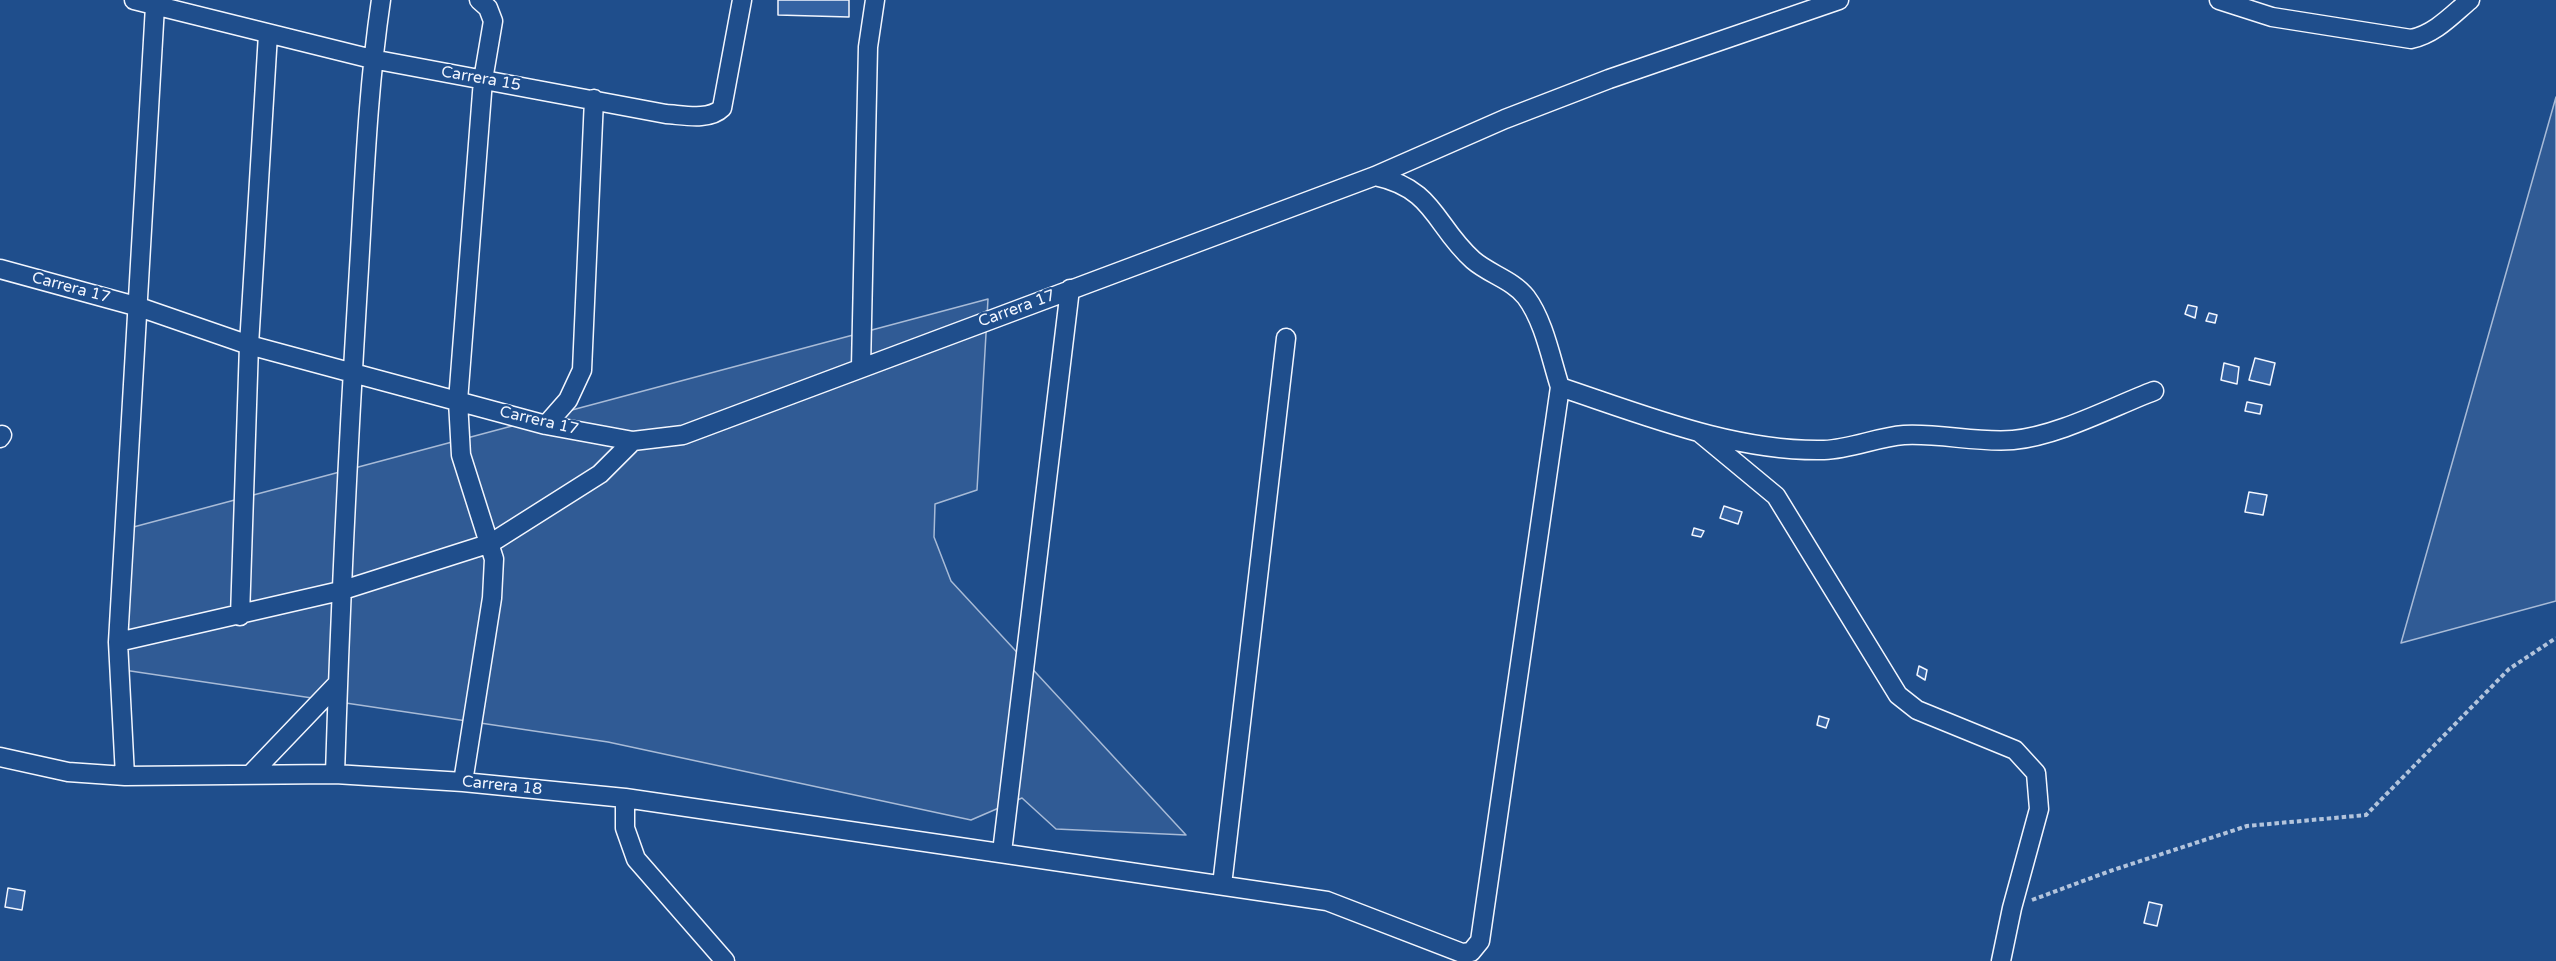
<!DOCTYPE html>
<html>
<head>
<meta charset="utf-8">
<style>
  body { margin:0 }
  canvas { display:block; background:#1f4e8c }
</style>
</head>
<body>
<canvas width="2556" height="961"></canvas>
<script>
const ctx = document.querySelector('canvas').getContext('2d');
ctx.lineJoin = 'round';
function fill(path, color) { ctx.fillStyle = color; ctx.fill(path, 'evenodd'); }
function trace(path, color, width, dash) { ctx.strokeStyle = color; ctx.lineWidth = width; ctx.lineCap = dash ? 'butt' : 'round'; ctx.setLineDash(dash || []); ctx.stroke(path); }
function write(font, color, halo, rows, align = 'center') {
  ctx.font = font + ' "Varela Round",sans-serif'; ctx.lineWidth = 4.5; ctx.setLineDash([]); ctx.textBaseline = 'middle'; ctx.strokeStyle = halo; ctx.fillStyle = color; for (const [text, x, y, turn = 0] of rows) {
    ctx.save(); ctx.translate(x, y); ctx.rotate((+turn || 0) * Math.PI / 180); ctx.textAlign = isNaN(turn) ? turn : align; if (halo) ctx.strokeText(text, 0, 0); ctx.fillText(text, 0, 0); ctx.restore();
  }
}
const built = new Path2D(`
  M2556 97V601L2401 643Z
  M988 299 977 490 935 504 934 537 951 581 1186 835 1056 829 1022 798 971 820 608 742 117 669 126 529Z`);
fill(built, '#305b95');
trace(built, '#a8bbd7', 1.5);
const building = new Path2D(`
  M778 0H849V17L778 15Z
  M2188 305 2197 307 2195 318 2185 314Z
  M2209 313 2217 315 2215 323 2206 321Z
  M2255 358 2275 363 2270 385 2249 380Z
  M2224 363 2239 367 2237 384 2221 380Z
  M2247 402 2262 405 2260 414 2245 411Z
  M2249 492 2267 495 2263 515 2245 512Z
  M1724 506 1742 512 1738 524 1720 518Z
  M1694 528 1704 531 1701 537 1692 535Z
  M1919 666 1927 670 1925 680 1917 675Z
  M1819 716 1829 719 1826 728 1817 725Z
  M8 888 25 891 22 910 5 907Z
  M2149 902 2162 905 2157 926 2144 923Z`);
fill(building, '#3563a3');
trace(building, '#f2f6ff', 1.5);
const minor = new Path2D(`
  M134 0 372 59 666 114C683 115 709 121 722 108L742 0
  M2219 0 2272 17 2411 39C2435 34 2452 15 2470 0
  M0 269 139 307 249 345 546 425 633 441 683 435 1375 176 1505 119 1609 79 1839 0
  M861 367 868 47 875 0
  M1560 387C1644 415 1735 452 1824 450 1852 449 1877 437 1904 435 1941 433 1977 443 2013 440 2058 436 2112 407 2154 391
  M546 425 568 400 582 370 594 99
  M1700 433 1776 496 1898 695 1917 710 2015 750 2036 773 2039 809 2012 908 2001 961
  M0 438 2 435
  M240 616 249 345 268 34
  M118 642 340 591 491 543 600 474 633 441
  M0 757 68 772 125 776 335 774 463 782 625 798 1327 901 1462 953 1471 952 1480 941 1560 387C1551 359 1544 321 1526 297 1513 280 1489 274 1473 260 1434 225 1435 189 1375 176
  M335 774C340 611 348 448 358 285 364 190 367 94 381 0
  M250 775 338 683
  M125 776 118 642 155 6
  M463 782 492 598 494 559 461 455 458 401 483 80 493 21 488 8 479 0
  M625 798V828L636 859 725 961
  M1002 852 1070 289
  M1222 885 1286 338`);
trace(minor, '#f2f6ff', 21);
trace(new Path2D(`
  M2032 900 2110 871 2247 826 2366 815 2509 669 2556 638`), '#b3c4dc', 4, [4.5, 3]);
trace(minor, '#1f4e8c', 18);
write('16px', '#f2f6ff', '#1f4e8c', [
  ["Carrera 15",481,79,10],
  ["Carrera 17",71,288,15],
  ["Carrera 17",1017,309,-20],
  ["Carrera 17",539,421,13],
  ["Carrera 18",502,786,6]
]);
</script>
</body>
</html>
